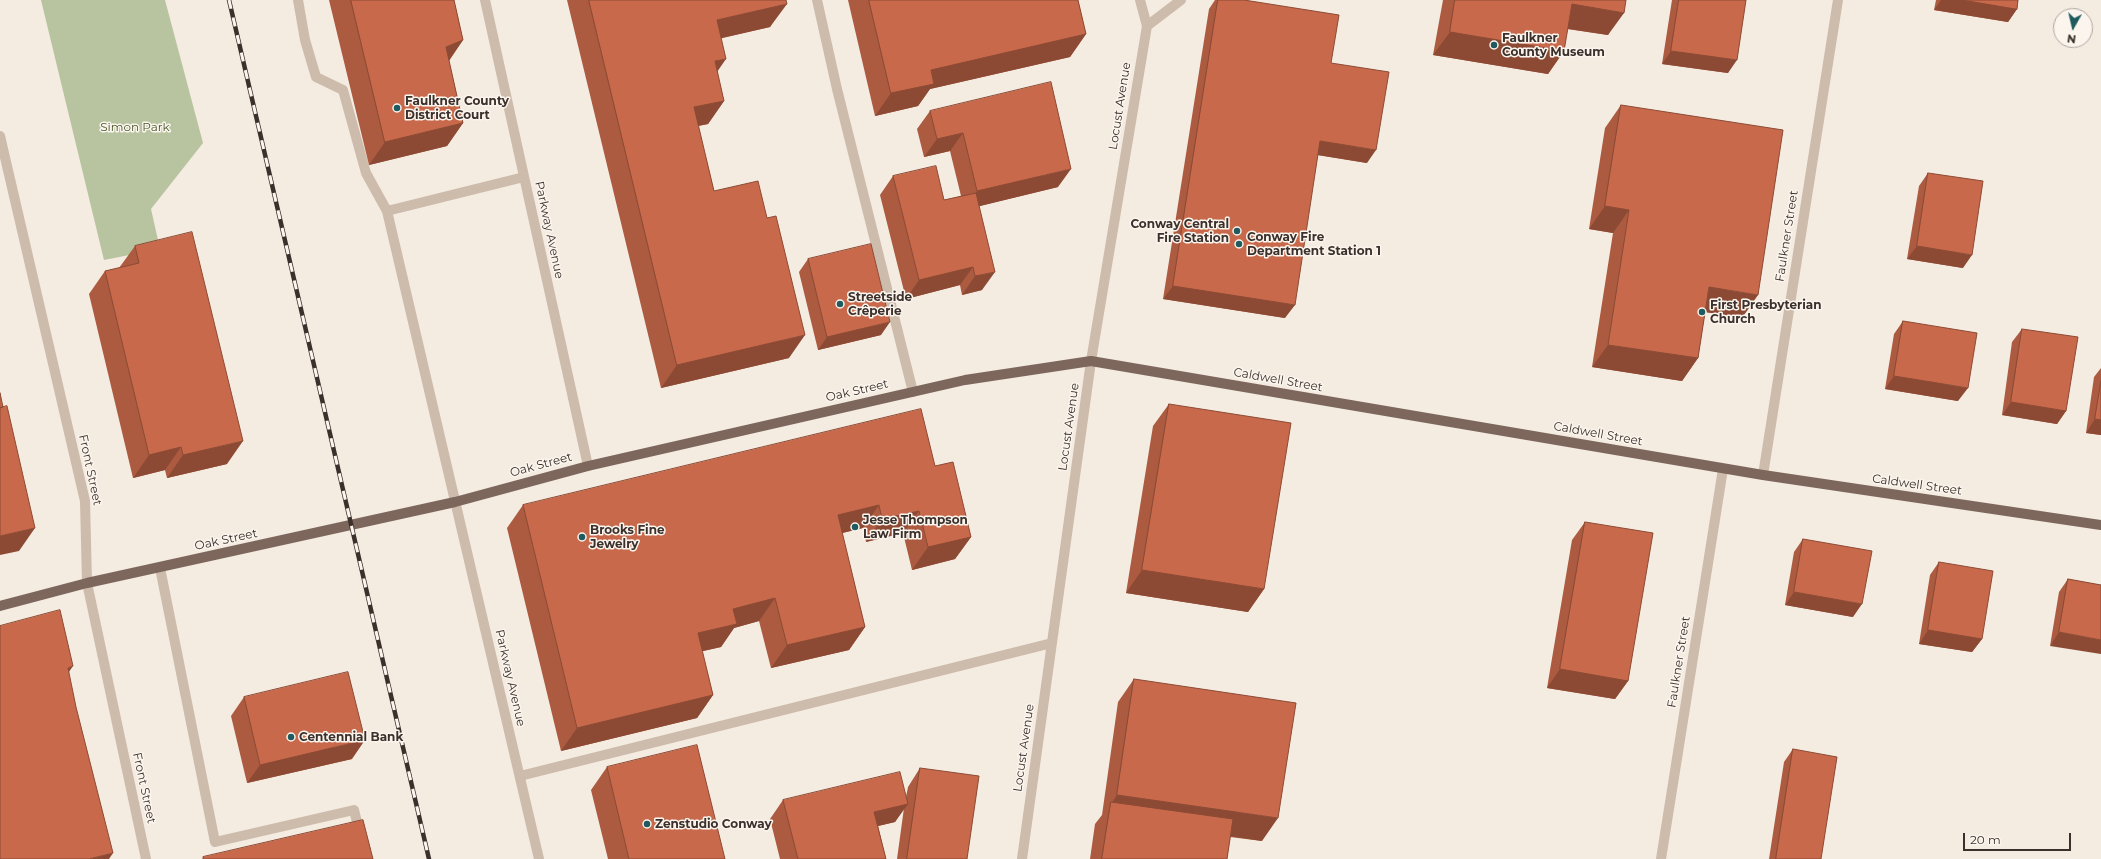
<!DOCTYPE html>
<html>
<head>
<meta charset="utf-8">
<style>
  body { margin:0 }
  #map { position:relative; width:2101px; height:859px; overflow:hidden; background:#f4ebe1; font-family:Montserrat,sans-serif }
  canvas { display:block }
  .north { position:absolute; left:2053px; top:8px; width:40px; height:40px; box-sizing:border-box; background:#fbf5ee; border:1px solid #aea6a0; border-radius:50%; rotate:188deg; font-size:11px; font-weight:700; line-height:16px; text-align:center; color:#3b302b }
  .north::after { content:''; display:block; margin:auto; width:14px; height:18px; background:#1f5a5e; clip-path:polygon(50% 0,100% 100%,50% 72%,0 100%) }
  .scale { position:absolute; left:1963px; top:833px; width:108px; height:18px; box-sizing:border-box; border:2px solid #3b302b; border-top:0; padding-left:5px; font-size:12px; line-height:14px; white-space:nowrap; color:#3b302b; -webkit-text-stroke:3px #fbf5ee; paint-order:stroke }
</style>
</head>
<body>
<div id="map">
<canvas width="2101" height="859"></canvas>
<div class="north">N</div>
<div class="scale">20 m</div>
</div>
<script>
const ctx = document.querySelector('canvas').getContext('2d');
ctx.lineJoin = 'round';
function fill(path, color) { ctx.fillStyle = color; ctx.fill(path, 'evenodd'); }
function trace(path, color, width, dash) { ctx.strokeStyle = color; ctx.lineWidth = width; ctx.lineCap = dash ? 'butt' : 'round'; ctx.setLineDash(dash || []); ctx.stroke(path); }
function write(font, color, halo, rows, align = 'center') {
  ctx.font = font + ' Montserrat,sans-serif'; ctx.lineWidth = 3; ctx.setLineDash([]); ctx.textBaseline = 'middle'; ctx.strokeStyle = halo; ctx.fillStyle = color; for (const [text, x, y, turn = 0] of rows) {
    ctx.save(); ctx.translate(x, y); ctx.rotate((+turn || 0) * Math.PI / 180); ctx.textAlign = isNaN(turn) ? turn : align; if (halo) ctx.strokeText(text, 0, 0); ctx.fillText(text, 0, 0); ctx.restore();
  }
}
fill(new Path2D(`
  M41 0H165L203 143 151 209 160 249 104 260Z`), '#b8c4a0');
trace(new Path2D(`
  M298 0 305 40 316 77 343 90 366 173 387 211
  M485 0 588 466
  M817 0 837 89 913 392
  M1147 26 1181 0
  M0 136 85 501 87 583 146 859
  M524 177 387 211 539 859
  M1763 475 1838 0
  M160 568 215 842 354 810 366 859
  M520 776 1052 643
  M1022 859 1091 361 1147 26 1140 0
  M1661 859 1723 469`), '#cdbbac', 10);
trace(new Path2D(`
  M0 606 87 583 455 502 588 466 965 380 1091 361 1763 475 2101 525`), '#7d675c', 10);
const rail = new Path2D(`
  M229 0 429 859`);
trace(rail, '#3b302b', 4.5);
trace(rail, '#fbf5ee', 3, [9]);
fill(new Path2D(`
  M329 0H454L463 40 449 61 463 123 447 146 369 165Z
  M567 0H786L770 27 721 38 717 71 724 101 708 124 698 126 714 191 789 358 661 388Z
  M848 0H1078L1086 34 1070 57 930 89 918 106 875 116Z
  M1215 0H1244L1367 163 1318 155 1285 318 1163 299 1209 9Z
  M1443 0H1626L1608 35 1567 29 1564 51 1548 74 1433 55Z
  M1672 0H1746L1728 73 1662 64Z
  M1936 0H2018L2017 9 2008 22 1934 10Z
  M1621 105 1742 318 1705 312 1698 358 1682 381 1592 367 1613 233 1589 229 1605 128Z
  M930 111 1058 187 979 206 982 290 962 295 960 285 906 299 880 195 893 176 944 200 961 196 950 151 924 157 917 129Z
  M1928 173 1963 268 1907 259 1919 186Z
  M135 246 227 464 167 478 165 470 133 478 89 294 105 271 119 268Z
  M808 259 881 335 818 350 799 272Z
  M1903 321 1958 401 1885 389 1894 334Z
  M2022 329 2066 411 2057 424 2002 415 2012 342Z
  M2101 368V435L2086 433 2094 377Z
  M1169 404 1264 589 1248 612 1126 593 1153 426Z
  M935 466 971 537 955 559 912 570 903 533 866 542 863 528 842 533 865 627 849 650 771 668 759 621 734 628 721 647 702 651 713 695 697 718 561 751 507 528 523 505Z
  M1585 522 1628 681 1615 699 1547 688 1572 540Z
  M1803 539 1853 617 1785 605 1794 552Z
  M1939 562 1982 639 1972 652 1919 644 1930 575Z
  M2068 579 2101 585 2050 646 2059 592Z
  M1134 679 1262 841 1230 837 1227 859H1090L1095 824 1102 815 1118 702Z
  M244 697 352 759 247 783 231 716Z
  M1793 749 1821 859H1769L1784 762Z
  M607 767 725 859H608L591 790Z
  M920 768 967 859H897L904 808 895 822 878 826 886 859H780L770 819 783 800 906 797 908 787Z`), '#ac5a40');
fill(new Path2D(`
  M1941 0H1962L2017 9 2008 22 1934 10Z
  M787 4 770 27 701 43 717 20Z
  M1572 4 1624 13 1608 35 1556 27Z
  M1450 32 1564 51 1548 74 1433 55Z
  M1086 34 1070 57 930 89 918 106 875 116 891 93 931 70Z
  M463 40 447 63 446 47Z
  M1671 51 1737 60 1728 73 1662 64Z
  M726 59 710 82 715 61Z
  M724 101 708 124 678 130 694 107Z
  M463 123 447 146 369 165 385 142Z
  M963 133 950 151 924 157 937 139Z
  M1320 141 1376 150 1367 163 1311 154Z
  M1071 169 1058 187 964 210 977 191Z
  M1605 206 1629 210 1613 233 1589 229Z
  M1917 246 1972 255 1963 268 1907 259Z
  M973 267 960 285 906 299 919 280Z
  M995 272 982 290 962 295 975 276Z
  M1173 286 1295 305 1285 318 1163 299Z
  M1709 287 1758 295 1742 318 1693 310Z
  M890 322 881 335 818 350 827 337Z
  M805 335 789 358 661 388 677 365Z
  M1608 345 1698 358 1682 381 1592 367Z
  M1894 376 1968 388 1958 401 1885 389Z
  M2011 402 2066 411 2057 424 2002 415Z
  M2095 419 2101 420V435L2086 433Z
  M243 441 227 464 167 478 183 455Z
  M181 447 165 470 133 478 149 455Z
  M879 505 863 528 822 538 838 515Z
  M919 511 903 533 866 542 882 519Z
  M35 528 19 551 0 555V536Z
  M971 537 955 559 912 570 928 547Z
  M1142 570 1264 589 1248 612 1126 593Z
  M1794 592 1862 604 1853 617 1785 605Z
  M775 598 759 621 734 628 721 647 682 656 698 633 733 609Z
  M865 627 849 650 771 668 787 645Z
  M1928 630 1982 639 1972 652 1919 644Z
  M2059 632 2101 640V654L2050 646Z
  M73 666 60 685 68 668Z
  M1560 669 1628 681 1615 699 1547 688Z
  M713 695 697 718 561 751 577 728Z
  M365 740 352 759 247 783 260 765Z
  M1117 795 1278 818 1262 841 1108 818 1111 804Z
  M908 804 895 822 861 830 874 812Z
  M113 853 109 859H89Z`), '#8c4a34');
const building = new Path2D(`
  M351 0H454L463 40 446 47 463 123 385 142Z
  M589 0H786L787 4 717 20 726 59 715 61 724 101 694 107 714 191 758 181 767 218 776 216 805 335 677 365Z
  M869 0H1078L1086 34 931 70 934 84 891 93Z
  M1218 0H1244L1339 15 1331 63 1389 72 1376 150 1320 141 1295 305 1173 286Z
  M1455 0H1626L1624 13 1572 4 1564 51 1450 32Z
  M1679 0H1746L1737 60 1671 51Z
  M1962 0H2018L2017 9Z
  M1051 82 1071 169 977 191 963 133 937 139 930 111Z
  M1621 105 1783 130 1758 295 1709 287 1698 358 1608 345 1629 210 1605 206Z
  M936 166 944 200 976 193 995 272 975 276 973 267 919 280 893 176Z
  M1928 173 1983 181 1972 255 1917 246Z
  M192 232 243 441 183 455 181 447 149 455 105 271 139 263 135 246Z
  M871 244 890 322 827 337 808 259Z
  M1903 321 1977 333 1968 388 1894 376Z
  M2022 329 2078 337 2066 411 2011 402Z
  M2101 381V420L2095 419Z
  M0 393 3 407 0 408Z
  M1169 404 1291 423 1264 589 1142 570Z
  M7 406 35 528 0 536V408Z
  M921 409 935 466 953 462 971 537 928 547 919 511 882 519 879 505 838 515 865 627 787 645 775 598 733 609 737 624 698 633 713 695 577 728 523 505Z
  M1585 522 1653 533 1628 681 1560 669Z
  M1803 539 1872 551 1862 604 1794 592Z
  M1939 562 1993 571 1982 639 1928 630Z
  M2068 579 2101 585V640L2059 632Z
  M60 610 73 666 68 668 76 707 113 853 89 859H0V626Z
  M348 672 365 740 260 765 244 697Z
  M1134 679 1296 703 1278 818 1117 795Z
  M697 745 725 859H629L607 767Z
  M1793 749 1837 757 1821 859H1776Z
  M920 768 979 776 967 859H907Z
  M900 772 908 804 874 812 886 859H798L783 800Z
  M1111 802 1233 819 1227 859H1102Z
  M363 820 373 859H203V857Z`);
fill(building, '#c8694b');
trace(building, '#8c4a34', 1);
for (const [x, y, r, color] of [
  [1494,45,4,"#1f5a5e"],
  [397,108,4,"#1f5a5e"],
  [1237,231,4,"#1f5a5e"],
  [1239,244,4,"#1f5a5e"],
  [840,304,4,"#1f5a5e"],
  [1702,312,4,"#1f5a5e"],
  [855,527,4,"#1f5a5e"],
  [582,537,4,"#1f5a5e"],
  [291,737,4,"#1f5a5e"],
  [647,824,4,"#1f5a5e"]
]) { const dot = new Path2D(); dot.arc(x, y, r, 0, 2 * Math.PI); ctx.fillStyle = color; ctx.fill(dot); trace(dot, '#fbf5ee', 1.5); }
write('bold 12px', '#3b302b', '#fbf5ee', [
  ["Faulkner",1502,38],
  ["County Museum",1502,52],
  ["Faulkner County",405,101],
  ["District Court",405,115],
  ["Conway Central",1229,224,"right"],
  ["Fire Station",1229,238,"right"],
  ["Conway Fire",1247,237],
  ["Department Station 1",1247,251],
  ["Streetside",848,297],
  ["Crêperie",848,311],
  ["First Presbyterian",1710,305],
  ["Church",1710,319],
  ["Jesse Thompson",863,520],
  ["Law Firm",863,534],
  ["Brooks Fine",590,530],
  ["Jewelry",590,544],
  ["Centennial Bank",299,737],
  ["Zenstudio Conway",655,824]
], 'left');
write('12px', '#3b302b', '#fbf5ee', [
  ["Locust Avenue",1120,106,-81],
  ["Parkway Avenue",549,230,78],
  ["Faulkner Street",1787,236,-81],
  ["Caldwell Street",1278,380,10],
  ["Oak Street",857,391,-13],
  ["Locust Avenue",1069,427,-82],
  ["Caldwell Street",1598,434,10],
  ["Oak Street",541,465,-15],
  ["Front Street",90,470,78],
  ["Caldwell Street",1917,485,8],
  ["Oak Street",226,540,-12],
  ["Faulkner Street",1679,662,-81],
  ["Parkway Avenue",510,678,77],
  ["Locust Avenue",1024,748,-82],
  ["Front Street",144,788,78]
]);
write('12px', '#4a5a2e', '#fbf5ee', [
  ["Simon Park",135,127]
]);
</script>
</body>
</html>
